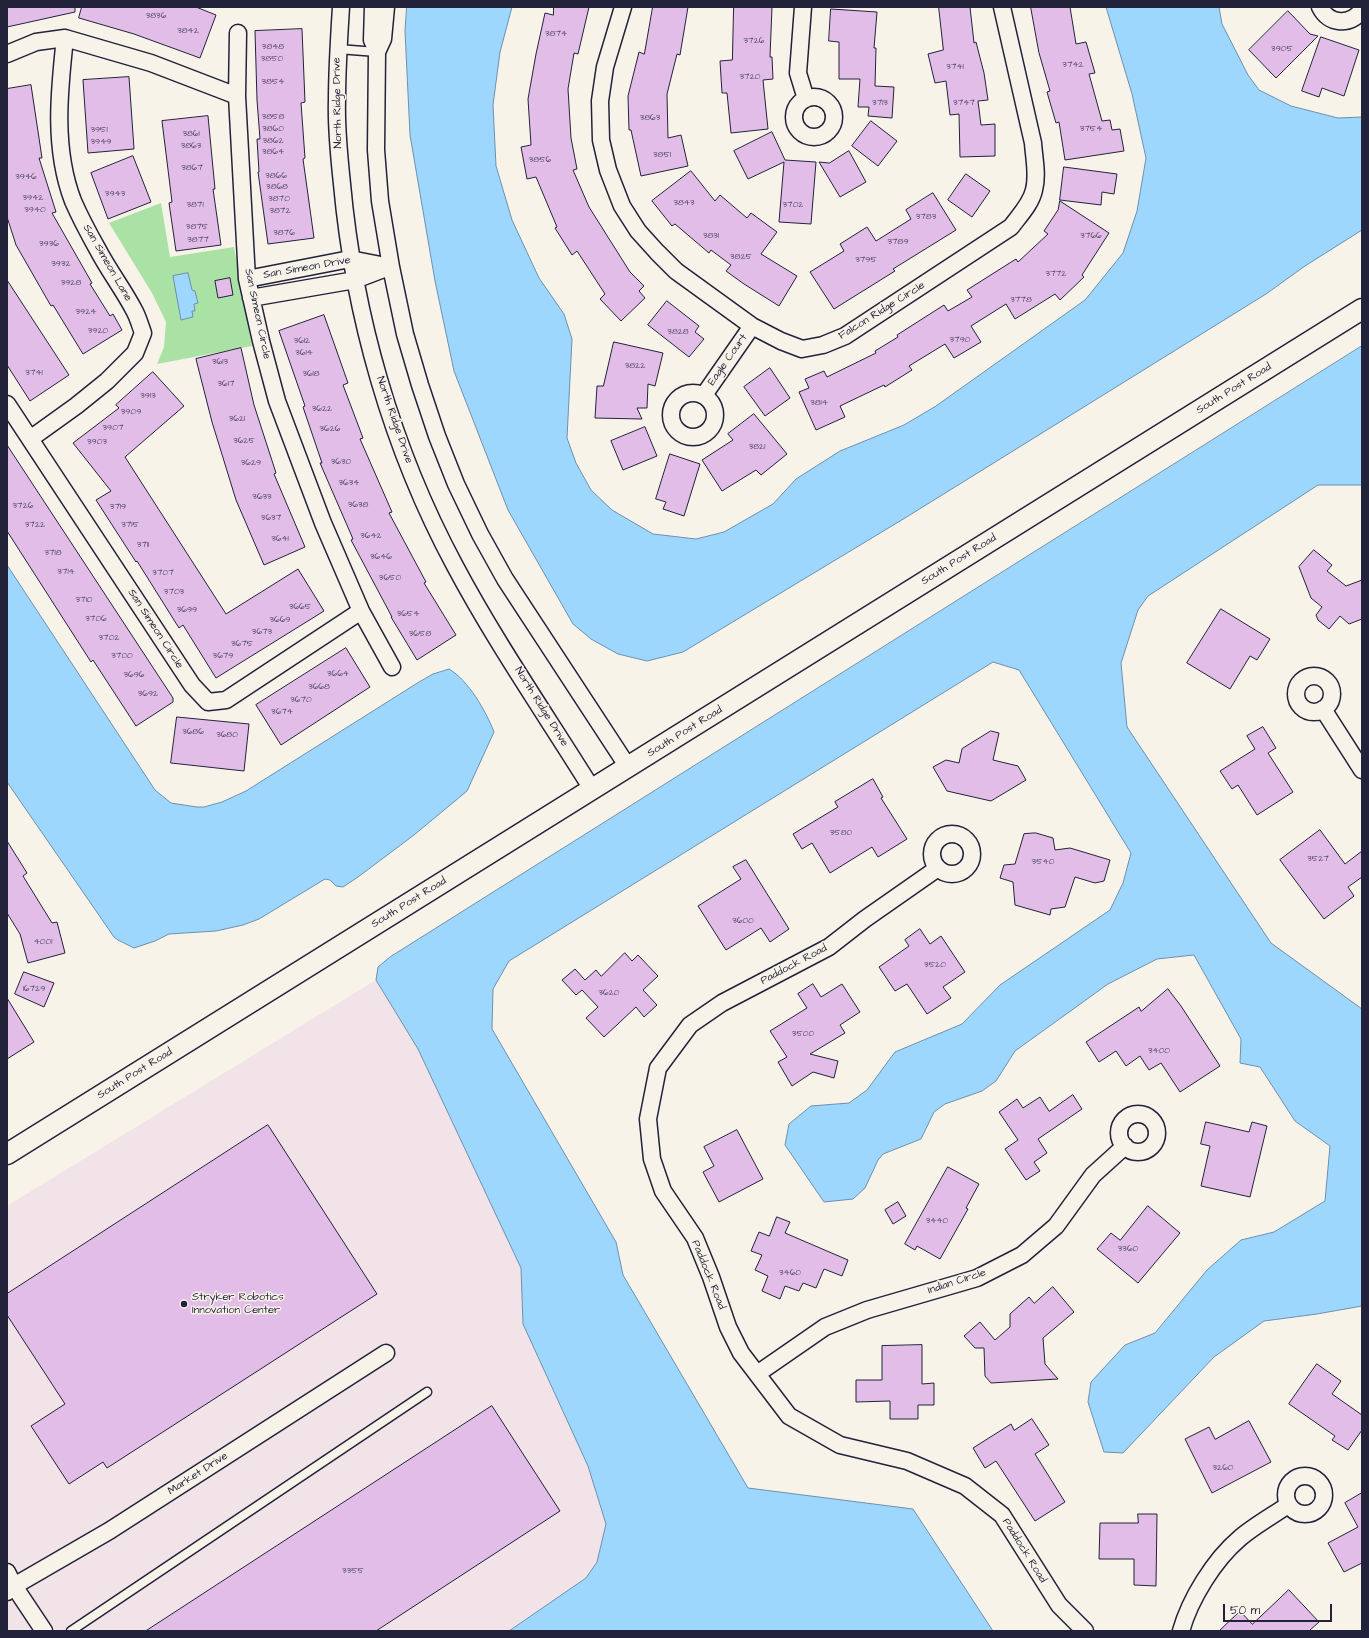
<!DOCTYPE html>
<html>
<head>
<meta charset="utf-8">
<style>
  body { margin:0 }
  #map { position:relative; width:1369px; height:1638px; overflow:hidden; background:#f7f3e8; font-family:"Architects Daughter",sans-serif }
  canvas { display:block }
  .frame { position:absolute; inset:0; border:8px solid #22223b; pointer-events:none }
  .scale { position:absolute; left:1223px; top:1604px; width:109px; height:18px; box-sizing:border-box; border:2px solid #22223b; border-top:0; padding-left:5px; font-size:12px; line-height:14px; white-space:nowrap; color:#22223b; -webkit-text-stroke:3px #f7f3e8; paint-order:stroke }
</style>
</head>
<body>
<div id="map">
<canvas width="1369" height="1638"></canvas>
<div class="frame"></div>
<div class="scale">50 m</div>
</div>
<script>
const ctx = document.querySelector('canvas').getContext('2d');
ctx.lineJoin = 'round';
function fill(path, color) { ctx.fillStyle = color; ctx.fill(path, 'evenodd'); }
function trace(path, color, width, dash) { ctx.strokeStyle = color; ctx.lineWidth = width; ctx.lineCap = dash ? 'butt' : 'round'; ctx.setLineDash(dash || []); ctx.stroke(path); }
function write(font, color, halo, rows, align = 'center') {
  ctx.font = font + ' "Architects Daughter",sans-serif'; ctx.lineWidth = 3; ctx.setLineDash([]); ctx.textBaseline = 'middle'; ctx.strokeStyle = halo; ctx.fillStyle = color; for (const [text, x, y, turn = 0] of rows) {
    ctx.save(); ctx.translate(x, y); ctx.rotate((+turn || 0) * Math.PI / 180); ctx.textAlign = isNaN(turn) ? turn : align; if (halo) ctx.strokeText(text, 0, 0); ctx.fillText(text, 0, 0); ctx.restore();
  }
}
fill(new Path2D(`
  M376 980 418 1049 521 1268 523 1324 588 1466 606 1524 597 1562 586 1578 509 1631H7V1206Z`), '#f1e3e8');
fill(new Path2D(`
  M161 203 170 257 234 247 252 346 157 364 164 347 166 322 152 293 109 223Z`), '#aae2a6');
const water = new Path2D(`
  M407 7H512L500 52 493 105 496 166 512 220 539 278 564 314 572 339 567 438 576 463 591 490 612 510 653 534 696 539 724 532 773 504 796 479 840 451 904 425 936 406 1085 300 1123 253 1137 211 1146 158 1132 94 1106 7H1219L1222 24 1248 75 1259 90 1291 106 1338 118 1362 117V230L1305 266 1266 294 905 518 683 652 647 661 618 654 591 639 573 624 508 510 454 371 435 281 410 135 405 31Z
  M188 273 192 290 195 291 198 303 194 304 195 311H192L193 317 181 320 173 276Z
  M1362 346V485H1318L1148 596 1138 610 1121 663 1127 727 1271 943 1362 1009V1306L1317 1314 1264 1321 1214 1357 1123 1453 1104 1452 1088 1402 1091 1382 1125 1345 1155 1333 1207 1270 1241 1240 1274 1232 1325 1201 1330 1146 1295 1121 1260 1067 1240 1063 1241 1039 1194 955 1157 959 1108 984 1015 1051 996 1081 982 1091 945 1104 934 1112 921 1139 883 1154 878 1160 865 1188 853 1199 824 1202 785 1145 789 1124 811 1106 849 1103 867 1090 895 1052 962 1024 1000 985 1110 910 1123 883 1131 853 1019 670 993 662 509 961 493 989 492 1029 616 1242 623 1275 748 1488 913 1509 993 1631H509L586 1578 597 1562 606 1524 588 1466 523 1324 521 1268 418 1049 376 980 378 967 390 957Z
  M7 565 155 790 171 803 197 807H204L222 802 246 791 419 682 433 674 449 669C468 680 486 711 494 732L467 791 414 835 358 877 343 887 336 886 330 880 325 879 259 919 243 925 216 931 169 934 155 941 134 948 118 940 114 937 7 782Z`);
fill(water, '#9ed7fe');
trace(water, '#6c8fb0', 1);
const building = new Path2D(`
  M7 7H75V12L7 27Z
  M82 7H196L216 15 200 58 134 34 79 18Z
  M554 7H589L578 54 574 53 568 89 571 138 577 169 573 170 589 207 630 272 644 286 639 291 645 298 621 321 600 299 605 294 577 251 572 255 555 228 557 227 536 177 527 179 521 147 531 145 528 99 536 54 545 13 553 15Z
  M653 7H688L680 55 677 54 667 94 668 138 681 135 688 166 641 176 631 130H629L628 96 639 52 644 54Z
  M734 7H772L770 57H772L773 79 763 80 768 129 731 133 727 93H722L720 61 732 60Z
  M939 7H970L974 43 976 42 984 73 988 100 978 101 981 125 995 124V156L960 157 959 114 950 115 946 81 935 83 928 54 943 50Z
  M1031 7H1070L1076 44 1086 42 1095 73 1089 74 1102 121 1110 120 1112 130 1120 129 1124 151 1065 160 1059 122 1056 123 1047 92 1050 91 1039 53Z
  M831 9 877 12 874 48H876L875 86 894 87 892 118 868 116 869 107H858L860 79H839V42L829 41Z
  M1288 11 1310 34 1318 36 1276 78 1249 50Z
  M302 29 305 102 301 103 305 158 303 159 314 238 268 244 258 172H259L257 139H260L257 100 255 31Z
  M1321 37 1359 50 1344 96 1322 88 1319 97 1302 91Z
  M129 77 134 149 88 153 83 80Z
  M31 85 42 158H39L56 212 52 213 92 283 90 284 110 316 113 314 122 330 83 354 53 305 51 306 16 245 7 217V89Z
  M208 116 215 189H213L221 245 176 251 169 203 172 202 162 121Z
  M871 121 897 141 878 166 852 146Z
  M772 132 785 160 816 162 811 224 779 222 784 162 748 179 734 151Z
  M849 151 866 182 840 197 819 162 829 163Z
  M133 156 151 202 108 219 91 173Z
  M1064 167 1117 174 1114 194 1102 192 1101 205 1060 200Z
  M691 171 715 201 720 195 747 218 751 213 777 232 761 254 797 276 779 306 744 284 726 271 731 265 711 250 709 253 675 224 672 226 652 201Z
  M966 174 990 191 972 217 948 200Z
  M933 193 956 230 893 269 895 271 834 309 810 272 844 251 840 244 867 227 876 241 911 219 906 210Z
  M1060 201 1109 233 1082 275 1084 277 1060 300 1055 294 1015 319 1006 304 971 326 981 342 954 358 945 344 909 366 912 370 885 387 884 385 840 406 845 417 816 430 799 392 809 388 805 379 824 371 827 377 876 353 875 351 898 337 897 335 944 305 948 311 972 297 967 290 1016 259 1018 262 1048 234 1044 231 1058 210Z
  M230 278 233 295 218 298 215 281Z
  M7 280 69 375 30 401 7 365Z
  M667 301 699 326 695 332 704 339 689 357 648 325Z
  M324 315 348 383 343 385 363 438 360 439 392 512 389 513 426 582 424 583 456 635 417 660 391 617H392L351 540 353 539 320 463H322L303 407 305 406 279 331Z
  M614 342 663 353 655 386 648 384 647 408H637L642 419 595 418 597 386H603Z
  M241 348 254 405 276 473 274 474 305 547 264 565 236 500 212 422 196 359Z
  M770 368 790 398 765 416 744 387Z
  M153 372 184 406 125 457 226 614 298 569 324 611 216 678 183 625 179 628 137 561 136 562 96 500 111 491 73 443 119 408 116 405Z
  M754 414 787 454 761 475 756 470 722 491 702 460 733 440 728 434Z
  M645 427 657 456 623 470 611 441Z
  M7 445 173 698V702L136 726 93 660 91 662 7 531Z
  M670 454 700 464 684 516 663 509 666 502 656 499Z
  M1314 550 1332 565 1327 571 1346 586 1362 580V619L1349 624 1340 616 1329 629 1318 620 1316 615 1322 607 1311 598 1299 567Z
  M1221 609 1270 639 1257 660 1250 656 1230 689 1187 663Z
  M346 648 370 687 281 745 256 705Z
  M177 717 249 724 244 771 171 763Z
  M1263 727 1276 748 1268 753 1293 792 1257 815 1238 785 1232 789 1220 771 1255 749 1247 736Z
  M991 731 999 733 993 760 1018 766 1026 780 991 801 947 791 933 767 946 760 959 763 962 749Z
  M873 779 883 797 881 798 907 839 878 857 872 847 830 873 812 843 802 849 793 834 838 807 835 802Z
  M1320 830 1345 864 1362 851V877L1348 887 1354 896 1324 919 1280 860Z
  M1036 833 1053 838 1055 850 1070 848 1110 860 1104 881 1095 883 1075 877 1065 907 1051 909 1050 915 1015 905 1013 882 1000 878 1004 865 1015 864 1024 834Z
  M7 841 27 873 23 876 52 923 57 922 65 953 28 963 20 934 7 913Z
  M746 860 789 929 770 942 761 928 726 950 698 906 741 879 733 867Z
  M920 929 930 944 941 936 965 972 943 987 951 998 927 1014 907 984 895 991 879 967 909 946 905 940Z
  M625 953 632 961 638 955 658 976 643 990 657 1005 644 1017 636 1007 604 1037 586 1018 598 1007 582 990 576 995 562 980 575 969 585 980 596 970 601 976Z
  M24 972 54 983 44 1007 15 994Z
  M813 984 821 997 842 984 860 1012 840 1025 845 1033 810 1054 838 1061 834 1078 813 1072 792 1086 778 1062 787 1057 770 1031 807 1008 798 994Z
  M1168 989 1181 1006 1220 1066 1180 1092 1161 1063 1149 1070 1140 1056 1126 1066 1116 1051 1099 1062 1086 1042 1139 1007 1141 1011Z
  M7 998 34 1042 7 1059Z
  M1073 1095 1082 1109 1038 1139 1047 1153 1034 1162 1040 1171 1026 1180 1005 1149 1018 1140 999 1112 1017 1099 1023 1108 1040 1097 1049 1111Z
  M1206 1122 1249 1132 1252 1122 1267 1126 1250 1197 1201 1186 1210 1146 1201 1144Z
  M268 1125 377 1294 107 1468 103 1462 69 1484 31 1426 65 1404 7 1315V1294Z
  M737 1130 763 1179 719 1202 703 1172 714 1166 704 1147Z
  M948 1167 979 1184 966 1208 968 1209 940 1259 917 1246 915 1250 905 1244Z
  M898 1202 906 1216 893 1224 885 1210Z
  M1148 1206 1180 1233 1138 1283 1097 1249 1111 1233 1120 1240Z
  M777 1217 790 1222 785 1233 848 1260 842 1276 824 1269 816 1288 803 1283 799 1291 785 1286 780 1299 762 1291 768 1276 755 1270 762 1255 751 1251 759 1232 769 1236Z
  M1053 1287 1074 1312 1043 1338 1045 1364 1058 1379 991 1383 985 1376 984 1348H975L964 1336 980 1322 995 1340 1010 1327V1314L1029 1297 1034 1303Z
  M922 1345V1384L934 1383V1405H918V1419H890V1401L856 1402V1380H882V1346Z
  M1317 1364 1341 1381 1332 1394 1362 1415V1430L1348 1450 1332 1440 1335 1436 1289 1404Z
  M492 1406 560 1511 376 1631H146Z
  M1032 1419 1049 1445 1035 1454 1065 1502 1035 1521 996 1461 985 1468 973 1448 1011 1424 1014 1430Z
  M1249 1421 1271 1462 1212 1493 1185 1439 1209 1427 1215 1439Z
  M1362 1493V1563L1344 1572 1328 1543 1358 1527 1345 1503Z
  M1138 1514H1157L1156 1586 1134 1585V1559H1099L1100 1523H1138Z
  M1289 1590 1319 1622 1309 1631H1219L1240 1611 1252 1624Z`);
fill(building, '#e2bde7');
trace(building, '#22223b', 1);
const service = new Path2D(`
  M338 49 377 52
  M71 1631 427 1392`);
const minor = new Path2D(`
  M341 7C339 38 337 69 337 100 336 128 339 156 342 184 354 316 392 449 455 566 496 643 546 715 592 789
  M373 7 372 40 376 49
  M386 7 383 39 377 52 376 150 380 201 391 267 405 334 420 385 437 436 456 484 480 534 505 579 628 767
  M623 7 605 67 600 101 601 140 608 170 622 206 638 231 657 252 676 271 752 326 781 341 802 349 823 345 845 336 1011 227C1019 216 1031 204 1034 190 1038 175 1034 158 1033 143L1002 7
  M803 7 798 73 806 99
  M1320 7C1329 25 1350 26 1362 10
  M238 33 237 96 247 279 261 341 277 401 323 523 361 611 392 667
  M7 54 36 42 65 38 151 63 237 96
  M794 117a20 20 0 1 1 40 0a20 20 0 1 1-40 0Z
  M247 279 350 259 391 267
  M251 298 355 280 389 267
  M671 415a22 22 0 1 1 44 0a22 22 0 1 1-44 0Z
  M704 395 752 326
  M7 404 192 685 208 702 226 700 361 611
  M30 439 76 406 107 381 135 353 143 333C140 325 138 317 134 310 123 289 109 271 98 250 89 234 80 217 73 201 53 149 59 92 65 38
  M1296 694a18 18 0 1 1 36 0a18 18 0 1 1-36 0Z
  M1323 709 1362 770
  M932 854a20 20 0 1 1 40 0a20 20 0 1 1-40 0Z
  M938 868 865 919 829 947 722 1003 690 1025 658 1068 648 1119 652 1159 663 1191 695 1238 711 1277 728 1327 741 1353 789 1416 840 1445 907 1461 965 1486 1002 1515 1059 1605 1085 1631
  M1119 1133a19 19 0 1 1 38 0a19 19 0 1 1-38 0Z
  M757 1374 825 1327 867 1310 977 1278 1022 1255 1056 1226 1093 1175 1125 1146
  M1286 1495a19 19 0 1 1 38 0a19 19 0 1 1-38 0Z
  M7 1572 14 1586 44 1631
  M7 1592 14 1586 109 1531 386 1353
  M1181 1631C1190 1599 1214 1560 1240 1538 1254 1526 1272 1516 1288 1505`);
const tertiary = new Path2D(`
  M7 1154 1362 309`);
trace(service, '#22223b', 11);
trace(minor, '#22223b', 19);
trace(tertiary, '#22223b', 23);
trace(service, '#f7f3e8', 8);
trace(minor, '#f7f3e8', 16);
trace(tertiary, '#f7f3e8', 20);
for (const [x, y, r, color] of [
  [184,1304,4,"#22223b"]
]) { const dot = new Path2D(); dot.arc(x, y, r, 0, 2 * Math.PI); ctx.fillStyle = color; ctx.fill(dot); trace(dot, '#f7f3e8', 1.5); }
write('9px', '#524966', null, [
  ["3836",156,16],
  ["3842",188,31],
  ["3874",556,34],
  ["3726",754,41],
  ["3848",273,47],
  ["3905",1282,49],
  ["3850",272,59],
  ["3742",1073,65],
  ["3741",955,67],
  ["3720",750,77],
  ["3854",273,82],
  ["3713",880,103],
  ["3747",964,103],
  ["3858",273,117],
  ["3863",650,118],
  ["3860",273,129],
  ["3754",1091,129],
  ["3951",99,130],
  ["3861",191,134],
  ["3862",273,141],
  ["3949",101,142],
  ["3863",191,146],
  ["3864",273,152],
  ["3851",662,155],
  ["3856",540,160],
  ["3867",192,168],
  ["3866",276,176],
  ["3946",26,177],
  ["3868",277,187],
  ["3943",115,194],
  ["3942",33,198],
  ["3870",279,199],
  ["3843",684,203],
  ["3871",195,205],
  ["3702",793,205],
  ["3940",35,210],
  ["3872",280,211],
  ["3783",926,217],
  ["3875",197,227],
  ["3876",284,233],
  ["3831",711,236],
  ["3766",1091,236],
  ["3877",198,240],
  ["3789",898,242],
  ["3936",49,244],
  ["3825",741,257],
  ["3795",866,260],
  ["3932",61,264],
  ["3772",1056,274],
  ["3928",71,283],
  ["3778",1021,300],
  ["3924",86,312],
  ["3920",98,331],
  ["3828",678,332],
  ["3790",960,340],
  ["3612",302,341],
  ["3614",304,353],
  ["3613",220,362],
  ["3822",635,366],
  ["3741",34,373],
  ["3618",311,374],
  ["3617",226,384],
  ["3913",148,396],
  ["3814",819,403],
  ["3622",322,409],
  ["3909",131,412],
  ["3621",237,419],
  ["3907",113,428],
  ["3626",330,429],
  ["3625",244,441],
  ["3903",97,442],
  ["3821",757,447],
  ["3630",341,462],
  ["3629",251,463],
  ["3634",349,483],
  ["3633",262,497],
  ["3638",358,505],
  ["3726",23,506],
  ["3719",118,507],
  ["3637",271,518],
  ["3722",35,525],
  ["3715",130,525],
  ["3642",371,536],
  ["3641",280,539],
  ["3711",143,545],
  ["3718",53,553],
  ["3646",381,557],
  ["3714",66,572],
  ["3707",163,573],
  ["3650",390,578],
  ["3703",174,592],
  ["3710",84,600],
  ["3665",300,607],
  ["3699",187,610],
  ["3654",408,614],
  ["3706",96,619],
  ["3669",280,620],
  ["3673",262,632],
  ["3658",420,634],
  ["3702",109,638],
  ["3675",242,644],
  ["3700",122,656],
  ["3679",223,656],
  ["3664",338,674],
  ["3696",134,675],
  ["3668",319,687],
  ["3692",148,694],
  ["3670",301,700],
  ["3674",282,712],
  ["3686",193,732],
  ["3680",227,735],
  ["3580",841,833],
  ["3527",1318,859],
  ["3540",1043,862],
  ["3600",743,921],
  ["4001",43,942],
  ["3520",935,965],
  ["16729",34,989],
  ["3620",609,993],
  ["3500",803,1034],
  ["3400",1159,1051],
  ["3440",937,1221],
  ["3360",1128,1249],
  ["3460",790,1273],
  ["3260",1223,1468],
  ["3355",353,1571]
]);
write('11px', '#22223b', '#f7f3e8', [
  ["North Ridge Drive",338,103,-91],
  ["San Simeon Lane",107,263,60],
  ["San Simeon Drive",307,268,-10],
  ["Falcon Ridge Circle",882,311,-32],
  ["San Simeon Circle",257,314,78],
  ["Eagle Court",728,360,-55],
  ["South Post Road",1234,389,-32],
  ["North Ridge Drive",394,420,71],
  ["South Post Road",959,560,-32],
  ["San Simeon Circle",155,629,57],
  ["North Ridge Drive",541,707,58],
  ["South Post Road",685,732,-32],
  ["South Post Road",409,903,-32],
  ["Paddock Road",794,965,-28],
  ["South Post Road",135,1074,-32],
  ["Paddock Road",708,1275,68],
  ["Indian Circle",957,1282,-18],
  ["Market Drive",198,1474,-33],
  ["Paddock Road",1024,1551,58]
]);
write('11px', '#22223b', '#f7f3e8', [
  ["Stryker Robotics",192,1298],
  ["Innovation Center",192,1311]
], 'left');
</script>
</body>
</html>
